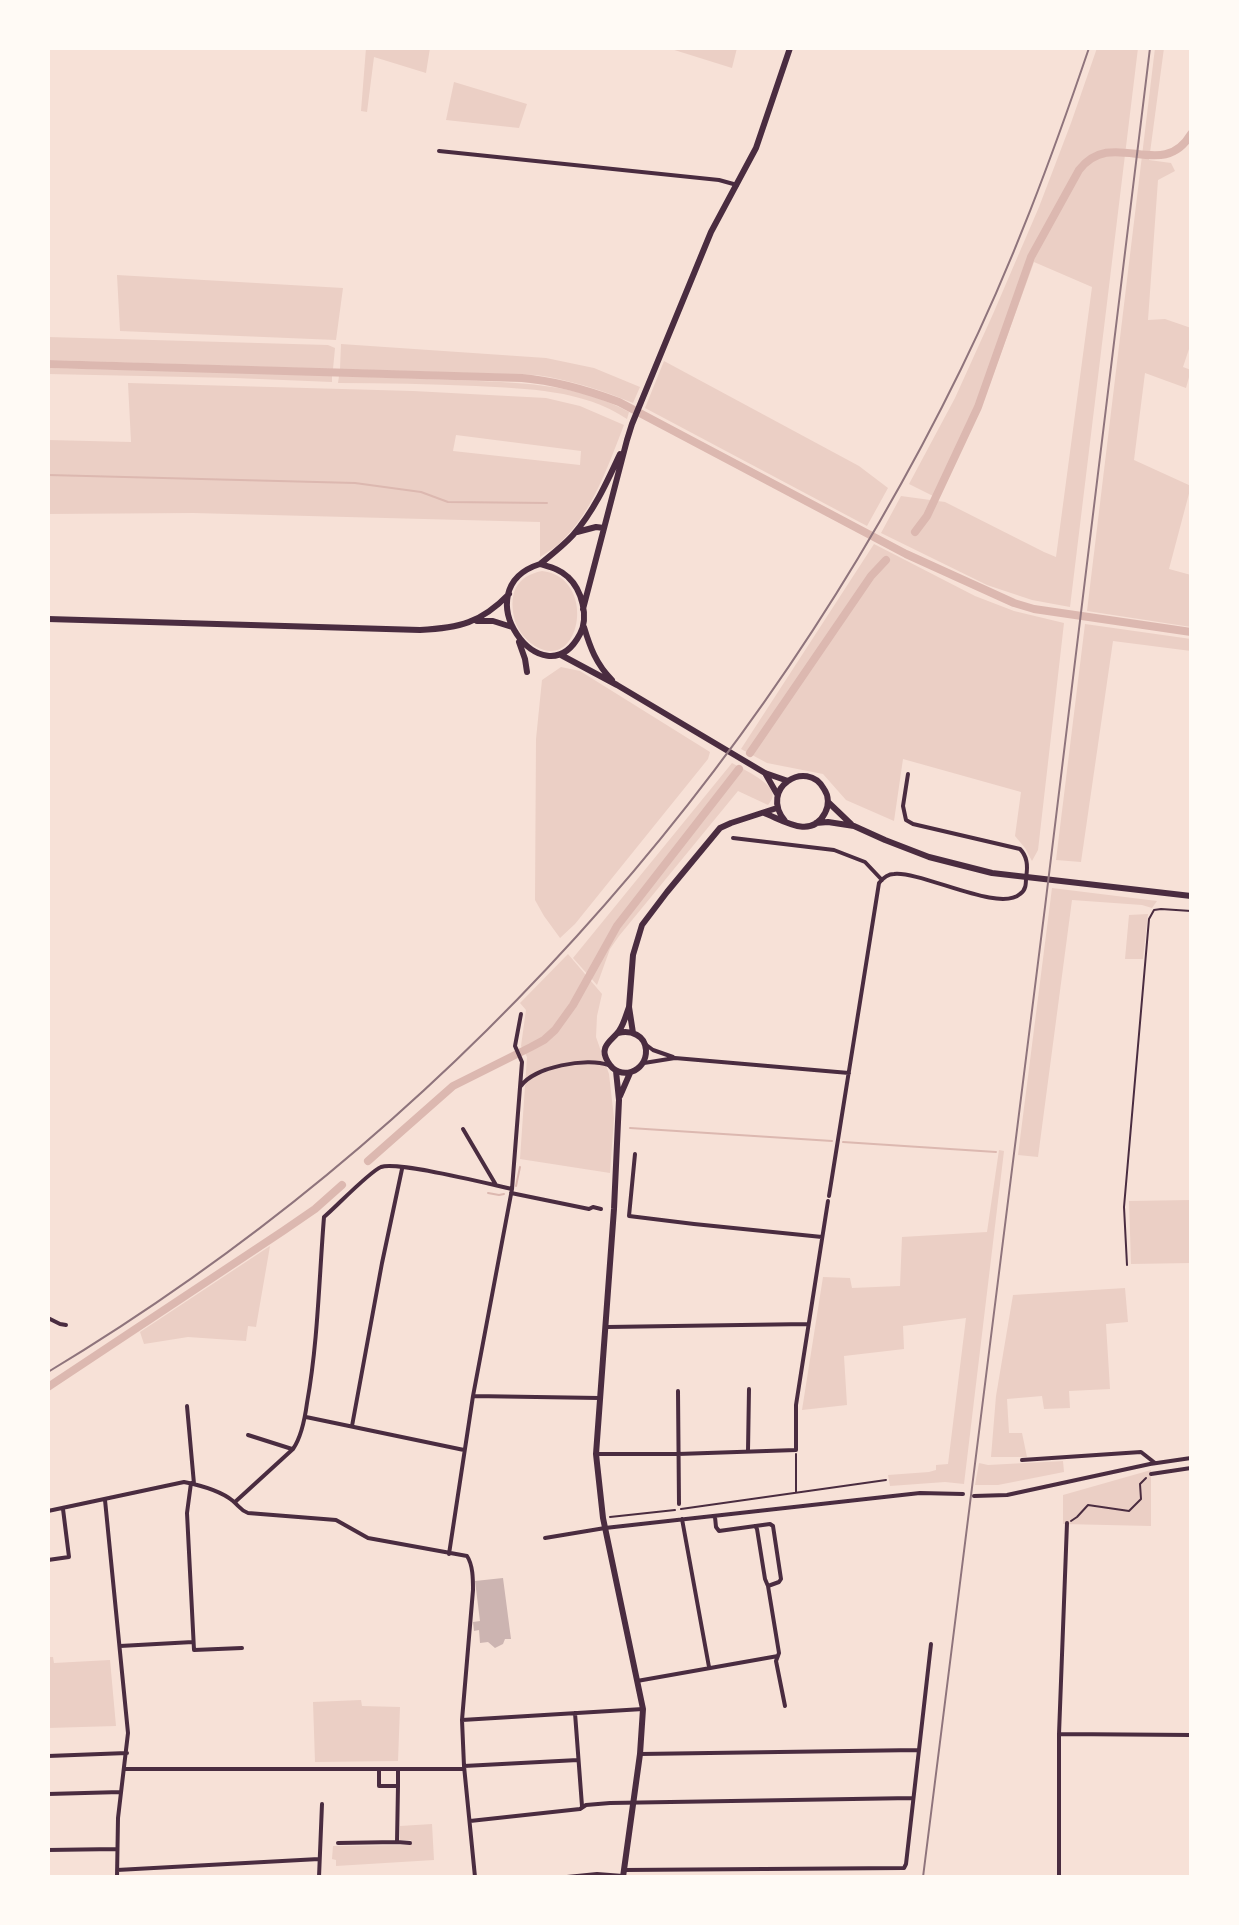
<!DOCTYPE html>
<html>
<head>
<meta charset="utf-8">
<style>
  body { margin:0 }
  #map { position:relative; width:1239px; height:1925px; overflow:hidden; background:#f7e1d7; font-family:Figtree,sans-serif }
  canvas { display:block }
  .frame { position:absolute; inset:0; border:50px solid #fffaf5; pointer-events:none }
</style>
</head>
<body>
<div id="map">
<canvas width="1239" height="1925"></canvas>
<div class="frame"></div>
</div>
<script>
const ctx = document.querySelector('canvas').getContext('2d');
ctx.lineJoin = 'round';
function fill(path, color) { ctx.fillStyle = color; ctx.fill(path, 'evenodd'); }
function trace(path, color, width, dash) { ctx.strokeStyle = color; ctx.lineWidth = width; ctx.lineCap = dash ? 'butt' : 'round'; ctx.setLineDash(dash || []); ctx.stroke(path); }
fill(new Path2D(`
  M366 48H430L426 73 374 57 367 112 361 111Z
  M668 48H737L732 68Z
  M1097 48H1138L1070 607 1032 600 987 585 881 533 901 496 945 502 1044 552 1056 557 1092 287 1034 262 987 392 969 434 937 498 909 484 955 398 993 314 1039 207 1071 123Z
  M1155 48H1164L1149 160 1171 163 1175 171 1158 180 1148 320 1165 319 1191 328V343L1183 367 1191 370 1186 388 1145 373 1134 460 1191 486 1169 569 1191 575V627L1087 611Z
  M454 82 527 104 519 128 446 120Z
  M117 275 343 288 336 340 120 331Z
  M48 337 328 345 335 348 333 369 48 360Z
  M341 344 546 358 594 368 640 387 633 403C601 390 571 380 536 375L340 369Z
  M664 361 859 466 888 488 867 526 645 408Z
  M48 368 332 375V382L235 378 48 374Z
  M339 376C378 377 417 379 456 380 516 383 575 382 629 412L627 419C582 389 527 389 476 386 430 384 384 383 338 383Z
  M128 383 413 391 546 398 580 406 624 425C608 466 593 511 561 542 555 548 547 552 540 557V522L193 513 48 514V440L131 442ZM456 435 581 451 580 465 453 451Z
  M874 544 975 596 1014 611 1064 623 1038 850 1032 861 1025 848 1015 836 1021 792 903 759 894 821 846 800 823 774 767 763 741 749Z
  M542 571C598 577 581 674 535 646 525 640 516 628 514 617 509 592 517 576 542 571Z
  M1085 624 1191 639V651L1113 641 1081 862 1056 860Z
  M561 667 580 671 710 752 708 759 575 924 560 938 544 916 535 900 536 739 542 680Z
  M732 763C741 768 769 781 772 792 774 797 771 801 768 805L738 791 619 936 610 949 597 985 573 958Z
  M1052 888 1157 901 1152 908 1142 905 1072 900 1038 1157 1018 1155Z
  M1148 914 1143 959H1125L1129 915Z
  M568 954 602 994 597 1016 596 1037 609 1074 614 1118 610 1173 520 1159 527 1057 521 1046 526 1010 520 1003Z
  M999 1150 1004 1151 964 1484 945 1482 890 1486 888 1475 929 1472 936 1470V1465L948 1464 966 1318 903 1326 904 1349 844 1356 847 1405 802 1410 823 1277 850 1278 852 1288 900 1286 902 1237 987 1232Z
  M1191 1200V1263L1131 1264 1129 1201Z
  M270 1246 256 1327 248 1326 246 1341 188 1337 144 1344 140 1332Z
  M1125 1288 1128 1322 1106 1324 1110 1389 1069 1391 1070 1408 1044 1409 1042 1396 1007 1399 1009 1433H1022L1027 1457H991L996 1396 1013 1295Z
  M1063 1461 1064 1472 998 1485H975L979 1463 988 1465Z
  M1151 1470V1526L1063 1524V1495Z
  M48 1657H53L54 1663 110 1660 116 1726 48 1728Z
  M361 1700 362 1706 400 1707 398 1761 315 1762 313 1702Z
  M432 1824 434 1860 336 1866V1860L332 1859 333 1846 411 1845V1840H400V1826Z`), '#ebcfc5');
trace(new Path2D(`
  M48 475 355 483 421 492 448 502 547 503
  M630 1128 832 1141
  M843 1142 996 1152
  M516 1186 520 1167
  M488 1193 499 1195 504 1194`), '#dcb8b0', 2);
trace(new Path2D(`
  M48 364 522 378C557 381 587 390 619 402L906 554 1014 603 1034 609 1191 632
  M915 532 927 516 978 407 1031 257 1079 170C1113 126 1162 183 1191 134
  M750 753 871 576 886 560
  M368 1161 453 1086 531 1047 544 1040 555 1030 573 1005 617 926 739 769
  M48 1387 283 1231 315 1209 342 1185`), '#dcb8b0', 8);
fill(new Path2D(`
  M503 1578 511 1639H505L503 1644 495 1648 488 1642 480 1643 479 1630 474 1631 473 1622 480 1621 475 1581Z`), '#ccb4b1');
trace(new Path2D(`
  M1127 1265 1124 1207 1149 919 1154 910 1161 909 1191 911
  M796 1454V1492
  M681 1509 886 1480
  M610 1517 675 1510
  M1071 1521 1077 1517 1088 1505 1129 1511 1141 1499 1140 1484 1146 1478`), '#4a2c40', 2);
trace(new Path2D(`
  M439 151 719 180 737 185
  M733 838 834 850 865 862 882 880
  M645 1044 653 1050 673 1057
  M644 1063 675 1058 849 1073
  M521 1086C533 1067 588 1057 608 1065
  M463 1129 496 1185
  M635 1154 629 1216 694 1224 822 1237
  M511 1193 589 1209 593 1207 601 1209
  M829 1196 879 883C883 878 887 874 894 874 922 871 999 913 1020 894 1026 890 1026 884 1026 877 1028 867 1028 857 1020 849L913 824 906 820 903 806 908 774
  M48 1318 60 1324 66 1325
  M607 1327 808 1324
  M678 1391 679 1504
  M473 1396 599 1398
  M187 1406 194 1484
  M306 1417 464 1450
  M352 1426 382 1263 402 1169
  M248 1435 292 1449
  M748 1451 749 1389
  M596 1454H678L796 1450V1405L828 1201
  M1022 1460 1141 1452 1155 1463
  M1151 1474 1191 1468
  M191 1483 187 1513 194 1650 242 1648
  M974 1496 1007 1495 1150 1464 1191 1458
  M105 1500 128 1733 118 1818 117 1877
  M235 1502 293 1449C302 1436 305 1418 307 1403 318 1342 319 1279 324 1217 336 1207 369 1172 381 1167 398 1161 489 1184 512 1189
  M48 1511 184 1482C199 1485 221 1491 233 1501 239 1506 240 1510 248 1513L336 1520 368 1538 467 1556C473 1565 473 1579 473 1590L462 1720 464 1766 475 1877
  M715 1517 716 1527 719 1531 770 1524 773 1526 781 1579 779 1582 768 1586 765 1579 757 1529 755 1526
  M682 1519 709 1667
  M545 1538 605 1528 920 1493 963 1494
  M449 1554 473 1396 512 1189 522 1062 515 1046 521 1014
  M48 1560 69 1557 63 1509
  M768 1586 779 1653 776 1661 785 1706
  M120 1646 193 1642
  M637 1681 778 1656
  M575 1713 582 1806
  M462 1720 643 1709
  M1059 1734 1191 1735
  M640 1754 918 1750
  M48 1756 127 1753
  M464 1766 578 1760
  M124 1769H464
  M398 1769V1786
  M48 1794 121 1792
  M470 1821 580 1809 586 1805 610 1803 913 1798
  M397 1842 410 1843
  M338 1843 397 1842 398 1786H379V1769
  M48 1850 117 1849
  M117 1870 319 1859
  M624 1870 904 1868 906 1864 931 1644
  M319 1877 322 1804
  M567 1877 597 1874 623 1876
  M1059 1877V1734L1067 1523`), '#4a2c40', 4);
trace(new Path2D(`
  M577 532 596 527 604 528
  M540 564C550 567 560 569 568 577 582 590 589 617 580 634 544 703 461 589 540 564Z
  M540 564C551 555 563 546 573 535 594 511 607 482 620 454
  M583 609 627 440 632 424 711 232 756 148 790 48
  M48 619 420 630C459 628 481 623 509 594
  M477 621H493L512 627
  M584 627C590 647 596 664 612 680
  M519 642 525 659 527 672
  M561 655 617 685 765 773 788 781
  M765 773 777 794
  M828 802 851 824
  M764 813C783 820 811 840 825 813 829 806 829 796 824 789 807 758 758 788 785 821
  M816 823 828 822 854 826 885 840 929 857 992 873 1191 896
  M618 1033C631 1030 645 1035 646 1050 647 1072 619 1082 608 1062 598 1046 612 1041 619 1031 624 1024 626 1015 629 1007
  M633 1033 629 1007 633 955 642 925 667 892 720 828 731 823 777 808
  M616 1071 619 1100 614 1209 596 1454 603 1518 643 1709 640 1754 623 1877
  M620 1096 630 1073`), '#4a2c40', 6);
trace(new Path2D(`
  M48 1372C442 1135 759 782 961 369 1012 265 1052 157 1089 48
  M923 1877 1045 907 1150 48`), '#8f747c', 2);
</script>
</body>
</html>
